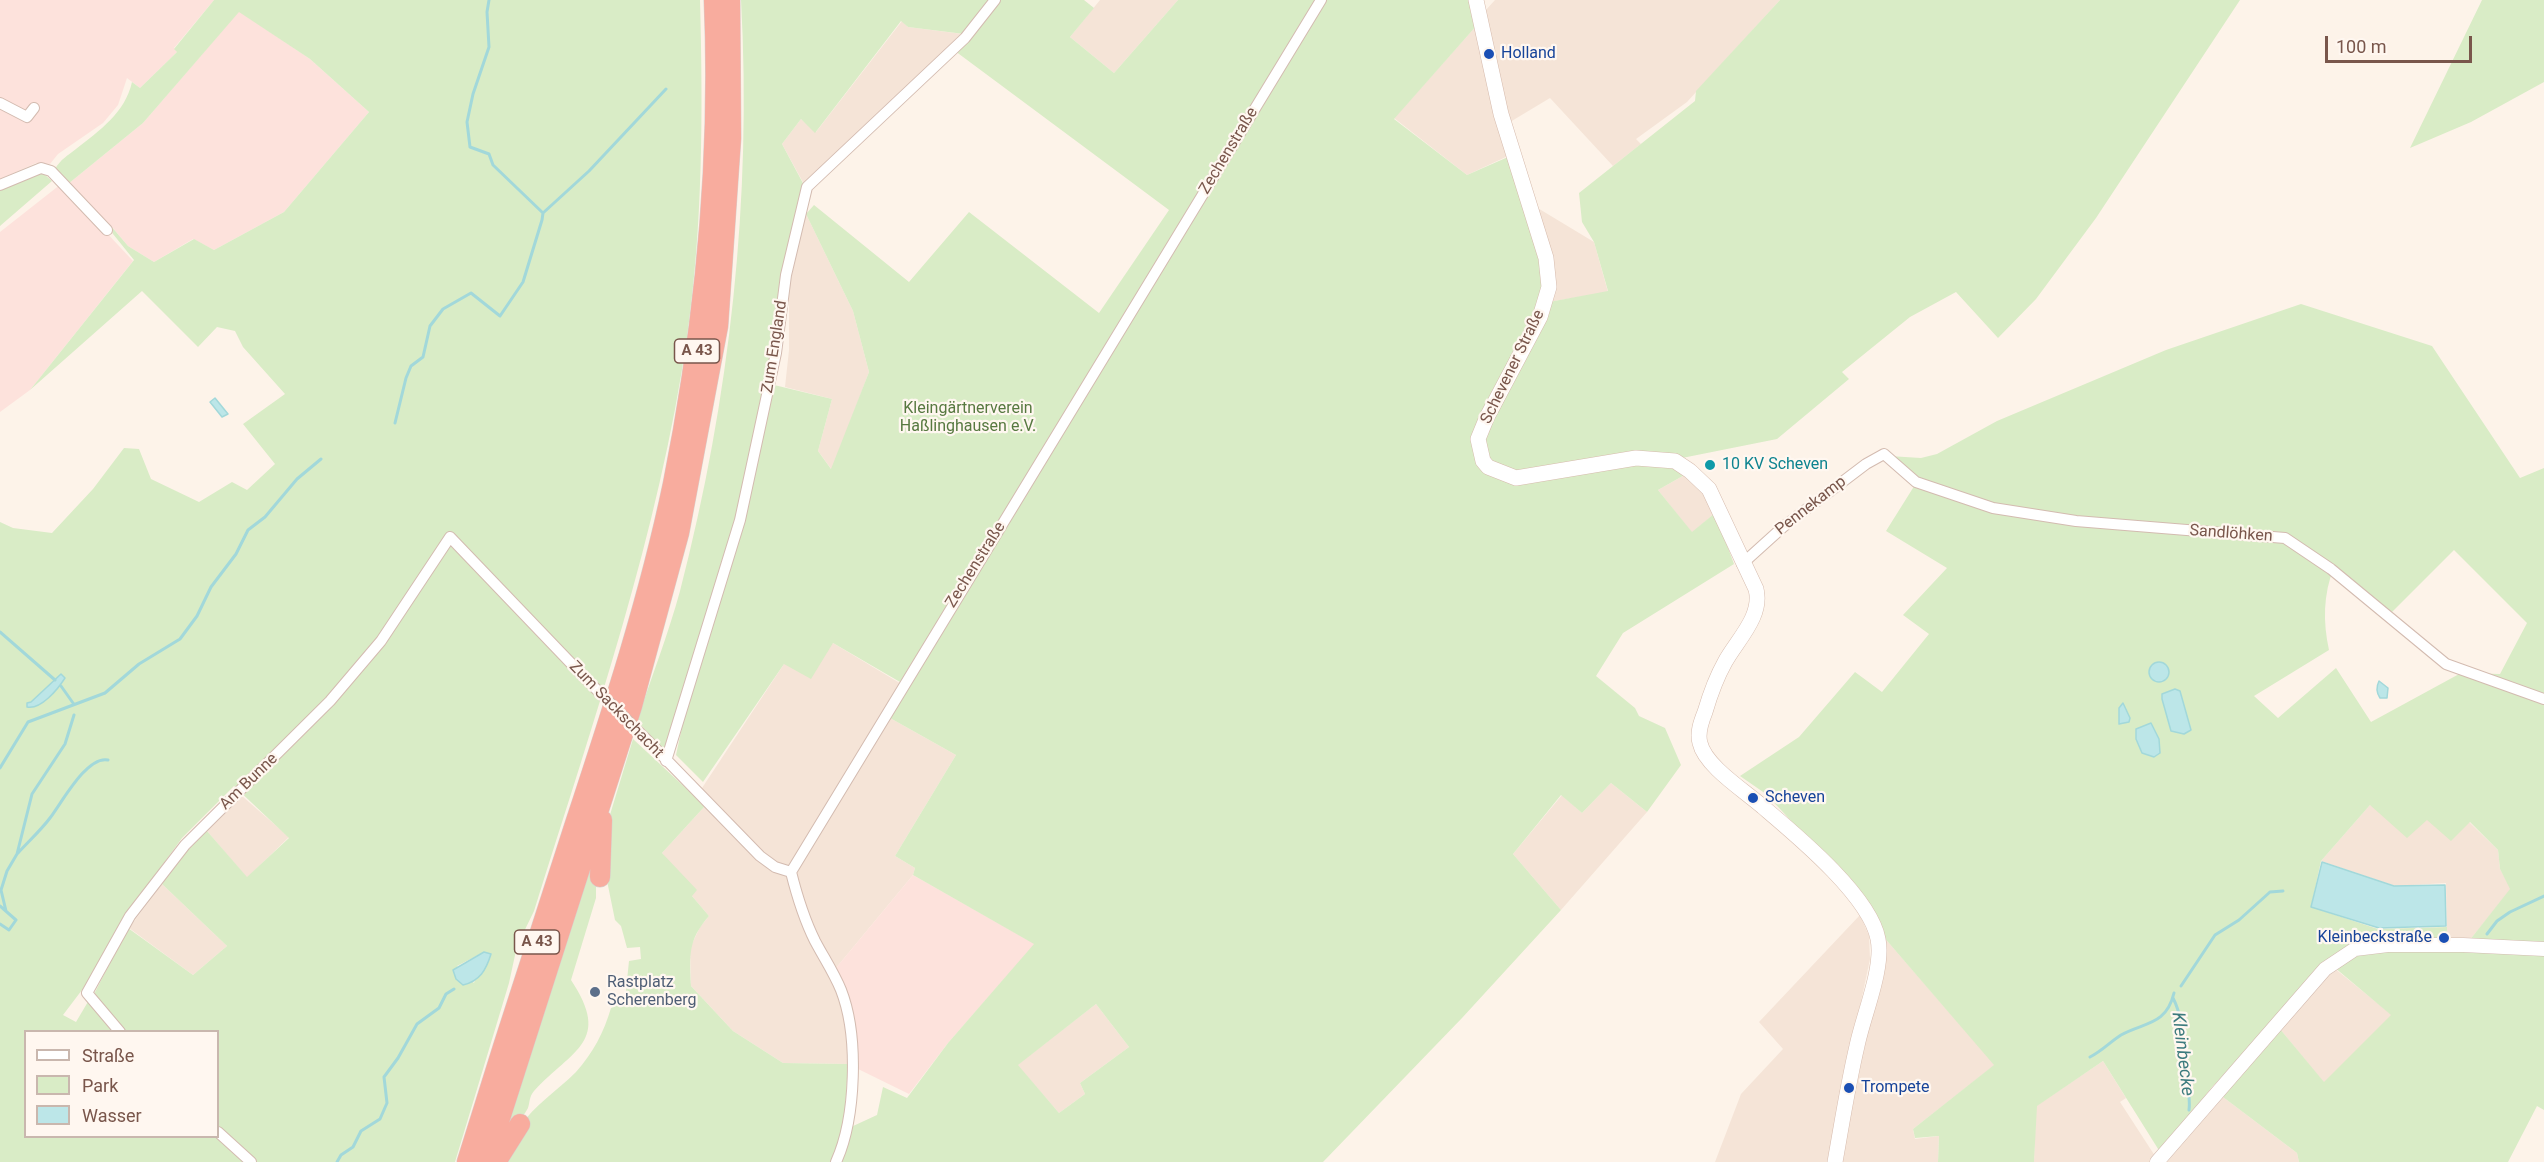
<!DOCTYPE html>
<html>
<head>
<meta charset="utf-8">
<style>
  body { margin:0 }
  #map { position:relative; width:2544px; height:1162px; overflow:hidden; background:#fdf3e9; font-family:Roboto,sans-serif }
  canvas { display:block }
  .legend { position:absolute; left:24px; top:1030px; width:195px; height:108px; box-sizing:border-box; background:#fff7f0; border:2px solid #c9b7ae; margin:0; padding:8px 10px; list-style:none; font-size:18px; color:#79564b }
  .legend li { display:flex; align-items:center; gap:12px; height:30px }
  .legend b { width:30px; border:2px solid #c9b7ae }
  .scale { position:absolute; left:2325px; top:36px; width:147px; height:27px; box-sizing:border-box; border:3px solid #79564b; border-top:0; padding-left:8px; font-size:18px; line-height:21px; white-space:nowrap; color:#79564b; -webkit-text-stroke:4px #fff7f0; paint-order:stroke }
</style>
</head>
<body>
<div id="map">
<canvas width="2544" height="1162"></canvas>
<ul class="legend">
<li><b style="height:8px;background:#fff"></b>Straße</li>
<li><b style="height:16px;background:#d9ecc6"></b>Park</li>
<li><b style="height:16px;background:#bce6e8"></b>Wasser</li>
</ul>
<div class="scale">100 m</div>
</div>
<script>
const ctx = document.querySelector('canvas').getContext('2d');
ctx.lineJoin = 'round';
function fill(path, color) { ctx.fillStyle = color; ctx.fill(path, 'evenodd'); }
function trace(path, color, width, dash) { ctx.strokeStyle = color; ctx.lineWidth = width; ctx.lineCap = dash ? 'butt' : 'round'; ctx.setLineDash(dash || []); ctx.stroke(path); }
function write(font, color, halo, rows, align = 'center') {
  ctx.font = font + ' Roboto,sans-serif'; ctx.lineWidth = 4.5; ctx.setLineDash([]); ctx.textBaseline = 'middle'; ctx.strokeStyle = halo; ctx.fillStyle = color; for (const [text, x, y, turn = 0] of rows) {
    ctx.save(); ctx.translate(x, y); ctx.rotate((+turn || 0) * Math.PI / 180); ctx.textAlign = isNaN(turn) ? turn : align; if (halo) ctx.strokeText(text, 0, 0); ctx.fillText(text, 0, 0); ctx.restore();
  }
}
fill(new Path2D(`
  M1100 0H1178L1114 73 1070 37Z
  M1495 0H1780L1687 102 1636 139 1641 144 1613 166 1550 98 1510 122 1484 12Z
  M902 21 908 27 963 34 805 186 782 144 801 119 816 132Z
  M1478 24 1508 156 1467 175 1394 118Z
  M1536 207 1594 242 1608 292 1549 302Z
  M806 214 853 311 869 372 832 470 818 451 832 399 785 387 789 350V287Z
  M1688 473 1699 484 1715 513 1692 533 1658 490Z
  M833 643 908 688 890 718 956 755 895 856 915 868 913 875 836 968 809 920 799 880 776 864 700 791 784 664Z
  M1611 783 1647 812 1561 910 1513 854 1562 795 1582 813Z
  M242 796 289 837 247 878 207 831Z
  M2370 805 2427 819 2469 822 2498 850 2500 869 2511 889 2469 941 2447 942 2446 883 2395 886 2321 861Z
  M705 806 790 876 798 915 839 993 849 1036 848 1064 783 1063 733 1031 691 986 690 948 700 927 709 916 692 896 662 853Z
  M162 884 227 946 193 975 129 928Z
  M1860 915 1869 936 1870 959 1827 1162H1715L1741 1094 1783 1049 1759 1022Z
  M1882 935 1995 1065 1913 1129 1915 1139 1939 1136 1938 1162H1841Z
  M2334 968 2392 1015 2324 1083 2280 1029Z
  M1096 1004 1129 1047 1080 1083 1085 1094 1059 1113 1017 1065Z
  M2103 1061 2126 1098 2120 1102 2157 1159 2155 1162H2034L2036 1106Z
  M2219 1094 2297 1153 2299 1162H2163Z`), '#f5e4d7');
fill(new Path2D(`
  M0 0H214L174 48 177 52 140 88 127 78 118 105 103 123 58 154 50 164 36 163 0 179Z
  M239 11 310 59 369 112 284 212 214 250 193 239 154 262 128 246 112 227 113 234 68 184 143 123Z
  M61 184 133 261 30 390 0 412V232Z
  M913 875 1035 944 948 1043 909 1094 854 1067 846 993 836 968Z`), '#fde2dc');
fill(new Path2D(`
  M214 0H700C703 113 703 224 687 337 659 533 593 722 534 911L517 946 509 983 455 1162H255L218 1129V1032L126 1031 94 994 128 928 193 975 227 946 162 884 183 855 207 831 247 877 289 838 234 786 182 838 127 914 88 982 63 1015 76 1022 89 1000 116 1031 26 1032V1136H218L245 1162H0V522L13 528 52 533 93 489 124 448 139 449 151 479 199 502 232 482 247 490 275 464 243 424 285 394 243 347 235 331 217 327 198 347 142 291 30 390 134 260 113 234 111 226 128 246 154 262 194 239 214 250 284 212 369 112 310 59 239 12 143 123 68 184 55 169C61 159 67 156 76 149 100 130 125 113 132 82L140 88 177 52 174 49ZM484 952 474 983 457 966Z
  M741 0H991L964 34 908 27 901 21 815 133 801 119 782 144 805 187 798 201 789 245 770 384 832 399 818 451 831 469 869 372 853 311 806 214 814 205 909 282 969 212 1099 313 1169 210 955 51 999 0H1084L1094 8 1070 37 1114 73 1178 0H1471L1478 24 1394 119 1467 175 1508 157 1532 223 1545 288 1537 317 1475 439 1498 475C1547 470 1646 449 1688 473L1658 490 1692 532 1715 513 1734 564 1623 633 1596 676 1635 708 1639 716 1665 728 1681 765 1647 812 1611 783 1582 813 1561 795 1513 854 1561 910 1462 1018 1323 1162H839L851 1127 877 1115 883 1087 907 1098 948 1043 1034 944 913 875 915 868 895 856 956 755 890 718 1125 332 995 528 900 682 833 643 811 679 784 664 703 782 676 755 690 690 665 751 637 721C651 678 668 635 680 591 730 399 752 198 741 0ZM1096 1004 1129 1047 1080 1083 1085 1094 1059 1113 1018 1065Z
  M1780 0H2240L2096 218 2036 299 1998 338 1956 292 1910 317 1842 372 1849 379 1777 439 1677 459 1507 474 1481 452 1490 417 1549 302 1608 291 1594 242 1582 222 1579 193 1695 101 1696 91Z
  M2482 0H2544V82L2471 122 2410 148Z
  M32 174H44L52 181 0 226V189Z
  M2301 304 2432 346 2520 478 2544 468V944L2469 941 2510 889 2500 869 2498 850 2470 822 2451 841 2427 820 2407 838 2370 805 2321 861 2311 907 2378 929 2447 927V942L2353 947 2273 1023 2212 1087 2160 1152 2103 1061 2037 1106 2034 1162H1938L1939 1136 1915 1138 1913 1129 1994 1065 1882 935 1840 873 1766 794 1740 776 1799 737 1855 672 1882 692 1929 634 1903 615 1947 568 1886 531 1918 480 1889 456 1921 458 1937 454 1997 421 2166 350ZM2454 550 2527 623 2500 674 2461 673 2371 722 2336 668 2278 718 2254 696 2329 650C2323 622 2323 595 2334 567L2390 614Z
  M633 739 705 806 662 853 697 890 692 896 709 916C687 941 690 956 691 986L733 1031 783 1063 848 1064 843 1140 833 1162H507C511 1151 514 1137 520 1127 534 1105 557 1091 576 1072 593 1053 604 1032 611 1008L625 1000 629 961 641 959 640 947 627 948 621 926 615 920 605 871 609 818Z
  M596 849V898L571 980C612 1042 573 1049 534 1091 529 1097 530 1102 528 1108 522 1119 510 1131 503 1141Z
  M2393 949 2544 952V1110L2537 1106 2508 1162H2299L2297 1153 2219 1094 2280 1029 2324 1082 2391 1015 2334 967 2356 952Z`), '#d9ecc6');
const water = new Path2D(`
  M215 398 228 414 222 417 210 402Z
  M2149 672a10 10 0 1 1 20 0a10 10 0 1 1-20 0Z
  M61 674 65 678C58 689 41 710 27 707V703L31 702Z
  M2379 681 2388 688 2387 698H2380C2376 692 2376 687 2379 681Z
  M2175 689 2180 691 2191 730 2184 734 2171 731 2162 699V694Z
  M2123 703 2130 718 2129 722 2119 724V708Z
  M2151 723 2159 739 2160 753 2154 757 2142 753 2136 739V729Z
  M2322 862 2394 886 2445 885 2446 926 2379 928 2311 907Z
  M484 952 491 954C486 970 480 981 463 985L456 979 453 970Z`);
fill(water, '#bce6e8');
trace(water, '#a2d8da', 1.5);
trace(new Path2D(`
  M543 213 589 171 666 89
  M395 423 406 378 411 366 423 357 430 326 443 309 471 293 500 316 523 282 542 220 543 213 493 165 489 154 470 147 467 122 473 94 489 47 487 12 489 0
  M0 632 55 680
  M61 686 73 703
  M0 768 28 722 105 693 139 664 180 639 197 616 211 587 236 554 248 530 265 517 297 479 321 459
  M18 853C29 841 41 830 50 818 61 804 87 755 108 760
  M0 906 16 920 9 930 0 924
  M6 911 1 890 7 871 17 854 32 794 65 744 74 715
  M2487 934 2497 921 2510 912 2544 896
  M2181 986 2215 935 2239 920 2270 892 2283 891
  M2173 998C2185 1021 2181 1044 2184 1068 2186 1084 2191 1094 2189 1110
  M2090 1057C2102 1051 2110 1042 2121 1035 2144 1022 2166 1026 2174 993
  M337 1162 341 1155 353 1147 361 1131 380 1119 387 1103 384 1077 398 1058 417 1024 439 1008 446 994 454 989`), '#a2d8da', 3);
const minor = new Path2D(`
  M0 103 27 117 34 108
  M0 185 41 168 51 171 107 230
  M1742 564 1783 527 1866 464 1884 454 1916 482 1993 508 2076 521 2285 538 2331 569 2446 664 2544 699
  M653 746 760 856 775 867 791 872
  M666 761 740 520 776 353 786 275 807 187 965 38 995 0
  M120 1032 87 993 130 916 185 845 330 701 381 641 450 537 586 679
  M218 1132 251 1162
  M836 1162C856 1118 859 1036 841 990 834 973 824 958 815 941 804 919 797 896 791 872L1321 0`);
const tertiary = new Path2D(`
  M2157 1162 2325 969 2355 949 2388 945H2463L2544 949`);
const secondary = new Path2D(`
  M1476 0 1501 114 1546 258 1549 287 1540 317 1487 417 1478 439 1483 461 1488 467 1516 478 1636 458 1675 461 1690 471 1709 489 1756 589C1763 616 1737 640 1725 662 1716 678 1710 695 1705 712 1701 722 1697 733 1700 743 1705 766 1745 791 1763 807 1796 835 1870 896 1878 939 1884 968 1863 1016 1857 1046 1848 1084 1842 1123 1835 1162`);
const motorway = new Path2D(`
  M600 877 602 820
  M467 1162C502 1049 538 937 575 824 612 712 649 599 673 484 705 324 721 163 714 0
  M486 1162 632 706 679 533 718 326 731 138 730 0
  M496 1162 520 1124`);
trace(minor, '#d3bbb0', 12);
trace(tertiary, '#d3bbb0', 15);
trace(secondary, '#d6bbad', 16);
trace(motorway, '#d9d0cd', 21);
trace(minor, '#fff', 10);
trace(tertiary, '#fff', 14);
trace(secondary, '#fff', 15);
trace(motorway, '#f8ac9e', 20);
const minorBridge = new Path2D(`
  M586 679 653 746`);
trace(minorBridge, '#d3bbb0', 12, []);
trace(minorBridge, '#fff', 10);
for (const [x, y, r, color] of [
  [1489,54,6,"#1a4fb4"],
  [1710,465,6,"#0f9aa8"],
  [1753,798,6,"#1a4fb4"],
  [2444,938,6,"#1a4fb4"],
  [595,992,6,"#5c6f8a"],
  [1849,1088,6,"#1a4fb4"]
]) { const dot = new Path2D(); dot.arc(x, y, r, 0, 2 * Math.PI); ctx.fillStyle = color; ctx.fill(dot); trace(dot, '#fff7f0', 2); }
for (const [x, y, w] of [
  [697,351,45],
  [537,942,45]
]) { const box = new Path2D(); box.roundRect(x - w / 2, y - 12, w, 24, 4.5); ctx.fillStyle = '#fff7f0'; ctx.fill(box); trace(box, '#79564b', 1.5); }
write('bold 15px', '#79564b', null, [
  ["A 43",697,351],
  ["A 43",537,942]
]);
write('16px', '#164399', '#fff7f0', [
  ["Holland",1501,54],
  ["Scheven",1765,798],
  ["Kleinbeckstraße",2432,938,"right"],
  ["Trompete",1861,1088]
], 'left');
write('16px', '#79564b', '#fff7f0', [
  ["Zechenstraße",1229,151,-59],
  ["Zum England",775,347,-81],
  ["Schevener Straße",1513,367,-64],
  ["Pennekamp",1811,506,-38],
  ["Sandlöhken",2231,534,4],
  ["Zechenstraße",976,565,-58],
  ["Zum Sackschacht",616,710,46],
  ["Am Bunne",249,782,-44]
]);
write('16px', '#577940', '#fff7f0', [
  ["Kleingärtnerverein",968,409],
  ["Haßlinghausen e.V.",968,427]
]);
write('16px', '#0d838f', '#fff7f0', [
  ["10 KV Scheven",1722,465]
], 'left');
write('16px', '#4e5e75', '#fff7f0', [
  ["Rastplatz",607,983],
  ["Scherenberg",607,1001]
], 'left');
write('italic 18px', '#3d7b7e', '#fff7f0', [
  ["Kleinbecke",2182,1054,83]
]);
</script>
</body>
</html>
